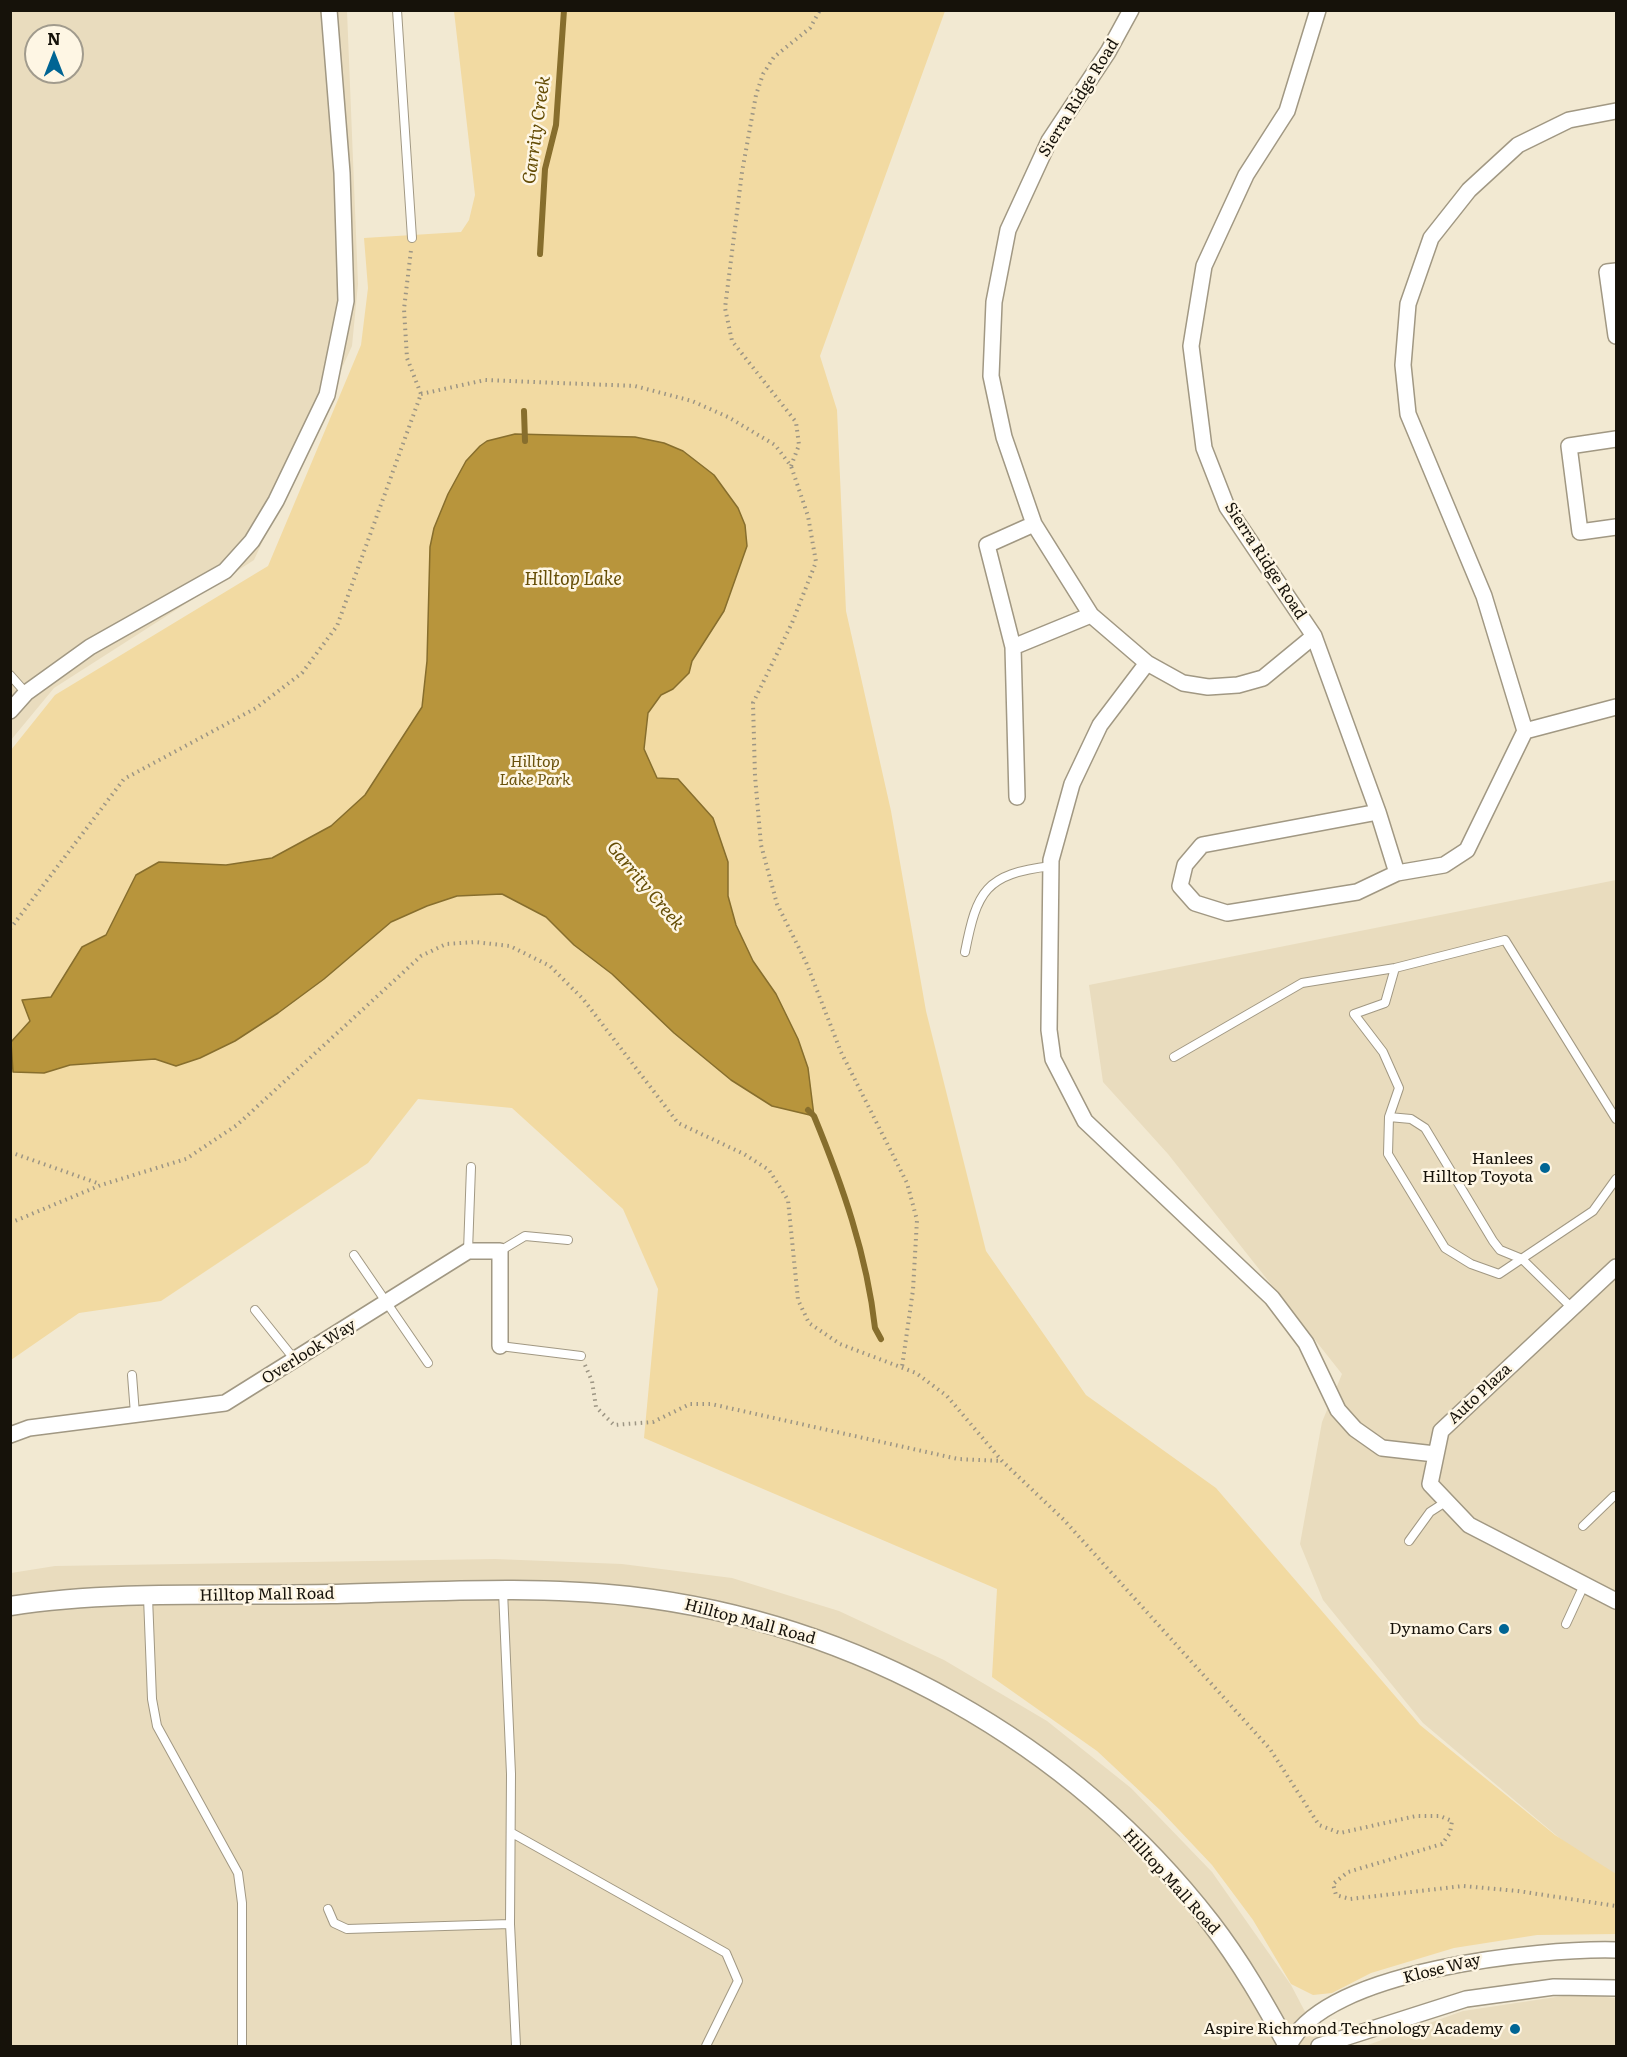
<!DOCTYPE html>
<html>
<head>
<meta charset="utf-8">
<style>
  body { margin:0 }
  #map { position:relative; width:1627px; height:2057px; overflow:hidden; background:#f2e9d2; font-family:Literata,serif }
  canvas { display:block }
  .frame { position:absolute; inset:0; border:12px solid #16120a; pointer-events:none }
  .north { position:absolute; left:24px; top:24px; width:60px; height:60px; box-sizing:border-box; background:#fef6e4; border:2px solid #a19b8d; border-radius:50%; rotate:0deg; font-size:16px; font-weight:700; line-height:24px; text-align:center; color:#16120a }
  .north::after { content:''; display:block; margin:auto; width:21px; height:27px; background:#006594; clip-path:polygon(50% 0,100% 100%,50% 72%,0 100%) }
</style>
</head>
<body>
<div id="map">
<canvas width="1627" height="2057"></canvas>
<div class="frame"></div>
<div class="north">N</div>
</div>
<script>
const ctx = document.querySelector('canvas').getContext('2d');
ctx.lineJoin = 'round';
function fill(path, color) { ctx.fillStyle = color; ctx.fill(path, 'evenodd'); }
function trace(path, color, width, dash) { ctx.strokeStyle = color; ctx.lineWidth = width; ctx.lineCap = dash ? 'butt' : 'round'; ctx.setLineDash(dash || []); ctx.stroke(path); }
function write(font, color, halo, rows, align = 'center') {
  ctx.font = font + ' Literata,serif'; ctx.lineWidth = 5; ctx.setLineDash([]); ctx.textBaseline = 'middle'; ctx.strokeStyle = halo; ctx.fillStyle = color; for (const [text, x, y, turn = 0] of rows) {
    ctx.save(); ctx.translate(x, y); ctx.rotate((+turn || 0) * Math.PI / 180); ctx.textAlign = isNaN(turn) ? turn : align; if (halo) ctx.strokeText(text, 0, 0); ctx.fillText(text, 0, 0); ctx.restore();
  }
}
fill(new Path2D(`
  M11 11H347L358 284 352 346 254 560 54 688 11 740ZM36 36H72V72H36Z
  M1616 880V1881L1608 1879 1423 1723 1323 1600 1300 1544 1322 1422 1342 1374 1168 1154 1103 1082 1089 985Z
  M495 1559 622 1564 732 1578 839 1611 944 1660 1047 1721 1131 1788 1212 1872 1291 1985 1323 2046H11V1573L55 1566Z
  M1576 1994 1616 1998V2046H1365L1463 2011Z`), '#e9dcbe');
fill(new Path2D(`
  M454 11H945L820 356 837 410 846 611 891 811 926 1011 986 1251 1086 1395 1216 1488 1420 1725 1555 1835 1616 1874V1934L1537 1935 1454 1948 1371 1973 1332 1993 1313 1995 1291 1984 1253 1920 1212 1865 1160 1810 1097 1751 992 1677 997 1589 644 1438 658 1289 623 1209 512 1108 418 1099 368 1163 161 1301 79 1313 11 1360V750L55 695 268 566 361 345 368 288 364 238 461 232 469 220 475 195Z`), '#f2daa2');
const water = new Path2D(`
  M515 434 635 437 664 443 683 451 714 475 738 508 745 525 747 546 724 611 692 661 689 673 673 689 661 695 648 713 644 749 657 778 678 779 713 818 728 862V896L736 925 753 961 776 994 798 1039 808 1068 814 1116 772 1106 731 1080 674 1033 612 974 574 945 546 917 502 894 457 896 427 906 391 922 324 979 278 1013 235 1041 200 1058 176 1066 155 1059 70 1065 44 1073 13 1072 11 1042 30 1021 22 1000 51 997 82 947 106 935 136 875 159 862 226 865 272 858 331 826 365 795 422 707 427 661 430 547 434 528 448 494 466 461 480 446 487 441Z`);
fill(water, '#b8953c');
trace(water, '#876e2d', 1.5);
trace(new Path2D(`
  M540 254 545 169 556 125 564 10
  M524 411 525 441
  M808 1110 814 1116C842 1184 867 1255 875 1328L881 1339`), '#876e2d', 6);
const service = new Path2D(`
  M397 10 412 238
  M10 675 26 693
  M965 952C977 891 985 874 1051 866
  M1395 968 1385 1003 1354 1014 1383 1052 1399 1088 1389 1117 1388 1154 1445 1248 1471 1264 1499 1274 1593 1211 1616 1179
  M1174 1057 1302 983 1395 968 1505 940 1616 1119
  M1389 1117 1411 1119 1425 1128 1493 1241 1500 1250 1522 1259 1573 1309
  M468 1251 471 1167
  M500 1251 525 1236 568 1240
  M354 1255 428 1363
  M255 1310 295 1360
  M500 1346 581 1356
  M132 1375 135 1414
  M1583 1526 1614 1496 1616 1497
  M1409 1541 1430 1512 1447 1501
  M503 1591 511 1774 510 1924 516 2046
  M148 1597 152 1699 157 1726 238 1873 242 1903V2046
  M1566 1624 1584 1585
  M512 1833 726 1953 738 1981 706 2046
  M328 1909 334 1923 347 1929 510 1924`);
const minor = new Path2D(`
  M1131 10 1108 52 1049 141 1008 230 994 302 991 376 1004 437 1034 524 1091 615 1147 663 1183 683 1208 687 1238 685 1263 678 1314 636
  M1318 10 1287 111 1246 175 1204 266 1191 346 1204 448 1227 507 1314 636 1378 812 1397 873
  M1616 271 1607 272 1616 336
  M1616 439 1569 446 1580 532 1616 527
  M1013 647 1091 615
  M1147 663 1100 725 1072 784 1051 860 1049 1030 1053 1059 1085 1121 1272 1298 1306 1343 1338 1410 1355 1429 1382 1448 1435 1454
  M10 711 26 693 90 647 225 571 252 541 276 501 327 395 346 301 342 173 329 10
  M1525 731 1484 596 1408 414 1403 365 1408 304 1431 238 1469 190 1518 145 1569 120 1616 111
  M1525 731 1616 707
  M1017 797 1013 647 987 545 1034 524
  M1378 812 1202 845 1185 865 1180 886 1195 903 1227 913 1357 892 1397 873 1444 865 1467 850 1525 731
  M1616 1267 1441 1431 1430 1484 1469 1525 1616 1601
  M10 1435 29 1428 225 1403 468 1251H500V1346
  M1289 2046C1323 1970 1541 1948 1616 1950
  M1319 2046 1466 1999 1554 1987 1616 1988`);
const tertiary = new Path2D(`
  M10 1606C115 1590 225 1596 331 1594 430 1592 531 1585 629 1596 856 1622 1071 1742 1211 1923 1241 1962 1265 2004 1288 2046`);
trace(service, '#a19883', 10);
trace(minor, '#a19883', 18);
trace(tertiary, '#a19883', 21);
trace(new Path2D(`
  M421 394 485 380 635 386 692 401 728 417 775 445 791 466 808 516 816 562 792 623 753 703 755 776 761 845 777 904 806 962 841 1052 907 1183 917 1220 913 1290 902 1367
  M791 466 799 445 796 422 732 341 725 308 742 172 756 95 763 74 774 57 810 28 820 10
  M10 929 124 779 256 708 302 673 337 626 421 394 407 358 404 309 411 250
  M10 1152 100 1184
  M10 1223 101 1185 186 1159 237 1125 421 956 446 944 475 942 510 946 550 966 583 999 678 1123 744 1154 769 1170 788 1200 798 1300 809 1323 840 1344 916 1373 947 1396 1002 1461 1064 1520 1270 1749 1319 1825 1340 1833 1416 1816H1440L1452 1821 1450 1833 1442 1844 1348 1872 1333 1884 1336 1895 1350 1899 1463 1886 1518 1891 1616 1906
  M585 1365 592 1381 596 1407 614 1425 653 1422 690 1404H711L958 1459 1001 1461`), '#9c9584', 4, [1.5, 4.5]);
trace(service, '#fff', 8);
trace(minor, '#fff', 15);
trace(tertiary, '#fff', 18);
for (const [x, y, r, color] of [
  [1545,1168,6,"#006594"],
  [1504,1629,6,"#006594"],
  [1515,2029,6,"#006594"]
]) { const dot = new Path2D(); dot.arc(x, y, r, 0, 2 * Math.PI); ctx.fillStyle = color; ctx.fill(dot); trace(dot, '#fef6e4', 2); }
write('16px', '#16120a', '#fef6e4', [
  ["Sierra Ridge Road",1079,98,-58],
  ["Sierra Ridge Road",1265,561,57],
  ["Overlook Way",309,1352,-32],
  ["Auto Plaza",1480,1394,-43],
  ["Hilltop Mall Road",267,1595,-1],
  ["Hilltop Mall Road",750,1622,15],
  ["Hilltop Mall Road",1171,1882,48],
  ["Klose Way",1442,1969,-14]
]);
write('italic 16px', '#69510b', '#fef6e4', [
  ["Hilltop",535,762],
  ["Lake Park",535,780]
]);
write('16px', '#16120a', '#fef6e4', [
  ["Hanlees",1533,1159],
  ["Hilltop Toyota",1533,1177],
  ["Dynamo Cars",1492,1629],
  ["Aspire Richmond Technology Academy",1503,2029]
], 'right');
write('italic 18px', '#654d05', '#fef6e4', [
  ["Garrity Creek",537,130,-82],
  ["Hilltop Lake",573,580],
  ["Garrity Creek",645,886,50]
]);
</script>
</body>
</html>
